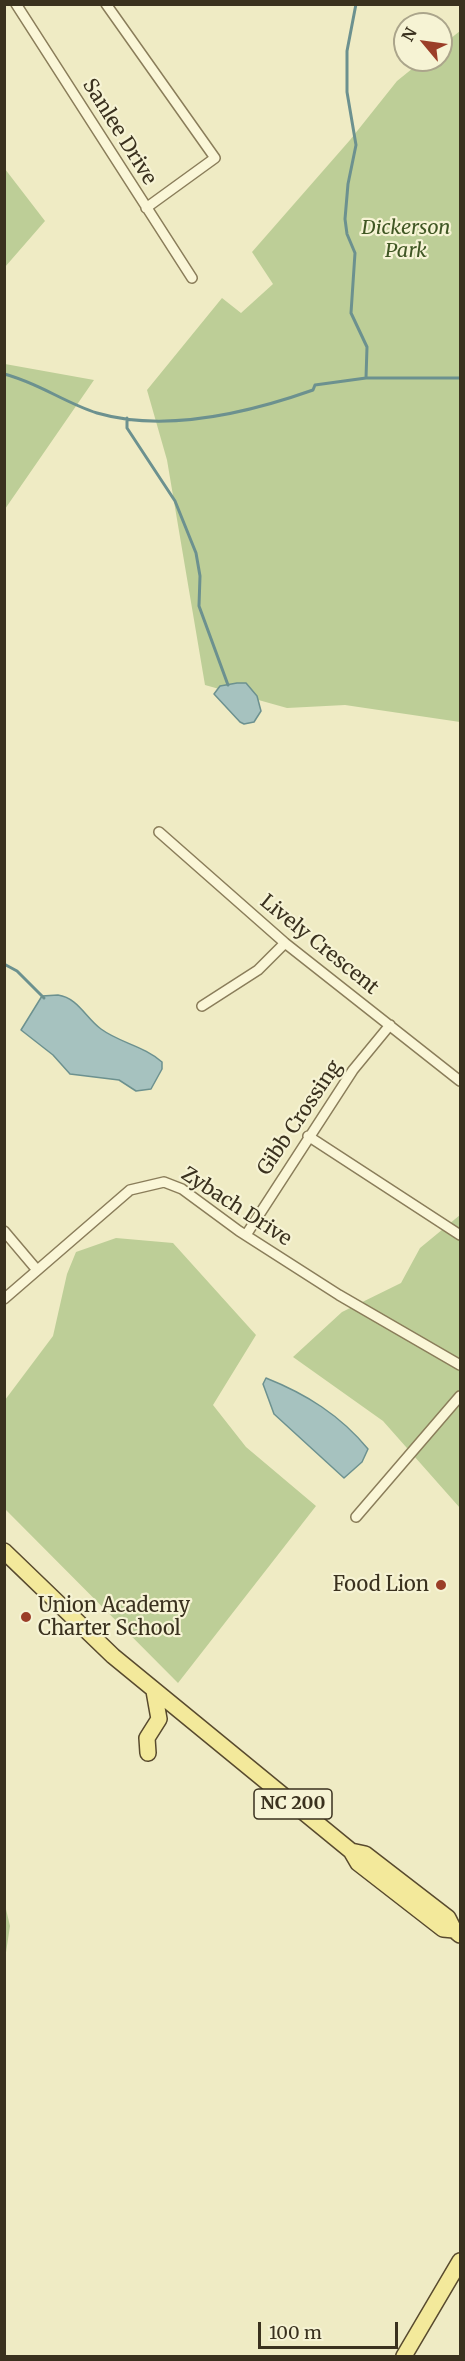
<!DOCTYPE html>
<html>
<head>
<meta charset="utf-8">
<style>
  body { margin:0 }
  #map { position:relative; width:465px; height:2361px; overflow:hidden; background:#efebc4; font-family:Merriweather,serif }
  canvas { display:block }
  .frame { position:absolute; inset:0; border:6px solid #3a311e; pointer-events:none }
  .north { position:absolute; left:393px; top:12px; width:60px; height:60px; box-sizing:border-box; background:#f6f3d4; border:2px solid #aba58b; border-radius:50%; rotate:299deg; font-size:16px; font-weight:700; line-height:24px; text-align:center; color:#3a311e }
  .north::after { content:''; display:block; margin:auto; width:21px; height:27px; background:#9b3e28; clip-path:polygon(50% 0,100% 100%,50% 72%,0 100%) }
  .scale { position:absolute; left:258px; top:2322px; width:140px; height:27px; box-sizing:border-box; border:3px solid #3a311e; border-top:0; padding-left:8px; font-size:18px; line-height:21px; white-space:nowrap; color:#3a311e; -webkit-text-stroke:4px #f6f3d4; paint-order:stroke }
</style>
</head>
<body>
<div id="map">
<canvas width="465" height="2361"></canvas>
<div class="frame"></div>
<div class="north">N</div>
<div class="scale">100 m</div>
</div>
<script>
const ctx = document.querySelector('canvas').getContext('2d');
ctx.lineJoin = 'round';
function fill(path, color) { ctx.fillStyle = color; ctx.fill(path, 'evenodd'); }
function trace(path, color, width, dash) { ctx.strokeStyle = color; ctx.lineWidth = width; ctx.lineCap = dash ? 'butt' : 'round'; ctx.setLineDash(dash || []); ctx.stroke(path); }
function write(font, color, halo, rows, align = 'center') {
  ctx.font = font + ' Merriweather,serif'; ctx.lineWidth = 4.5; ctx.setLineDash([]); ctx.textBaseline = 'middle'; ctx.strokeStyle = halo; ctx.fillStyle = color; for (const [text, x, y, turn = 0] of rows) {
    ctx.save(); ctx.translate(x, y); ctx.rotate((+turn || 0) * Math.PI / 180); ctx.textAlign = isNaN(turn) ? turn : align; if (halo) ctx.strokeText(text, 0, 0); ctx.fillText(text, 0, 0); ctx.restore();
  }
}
fill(new Path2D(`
  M460 31V722L345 705 287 708 205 685 167 460 147 390 222 298 241 313 273 284 252 252 350 140 397 81 423 60H441V46Z
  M5 169 45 221 5 267Z
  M5 364 94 380 5 509 4 364Z
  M460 1215V1508L383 1421 293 1357 342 1312 401 1283 420 1248Z
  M116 1238 173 1243 256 1335 213 1405 246 1447 316 1506 178 1683 5 1509V1400L53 1336 67 1274 76 1252Z
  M5 1905 10 1926 5 1959 4 1905Z`), '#bdce97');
const water = new Path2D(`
  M237 683H246L257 696 261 711 254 722 244 724 240 722 214 694 220 686Z
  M58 995C78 998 85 1017 101 1029 120 1043 144 1046 162 1062V1069L151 1089 136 1091 119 1080 70 1074 53 1055 21 1030 42 996Z
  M266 1378C306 1394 340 1415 368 1449L362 1462 344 1478 274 1414 263 1384Z`);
fill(water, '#a6c2bf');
trace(water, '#6c918f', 1.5);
trace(new Path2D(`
  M356 4 347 51V92L356 145 348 184 345 219 347 234 355 253 351 313 367 347 366 378
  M4 374C37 382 65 403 97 413 166 433 248 413 313 390L315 385 366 378H460
  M127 418V428L175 501 196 553 200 576 199 606 228 685
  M4 964 17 971 44 998`), '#6c918f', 3);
const street = new Path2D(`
  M16 4 192 278
  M106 4 215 158 146 208
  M159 832 285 943 460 1081
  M202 1006 258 970 285 943
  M308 1136 460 1235
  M4 1231 37 1270
  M246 1235 353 1070 390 1025
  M4 1299 130 1190 164 1182 182 1189 239 1231 339 1295 460 1365
  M356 1517 460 1396`);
const primary = new Path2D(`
  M4 1551 113 1656 351 1851 358 1863 443 1929 454 1930
  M148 1753 147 1738 159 1719 154 1691
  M351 1851 365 1854 448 1918 454 1930 460 1935
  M404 2356 460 2261`);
trace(street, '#8a7d5a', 12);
trace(primary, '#584a2e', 18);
trace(street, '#faf6d7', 9);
trace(primary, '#f3e99b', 15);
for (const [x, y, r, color] of [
  [441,1585,6,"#9b3e28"],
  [26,1617,6,"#9b3e28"]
]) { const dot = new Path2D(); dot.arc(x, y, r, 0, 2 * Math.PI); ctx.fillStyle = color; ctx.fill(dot); trace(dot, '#f6f3d4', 2); }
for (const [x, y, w] of [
  [293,1804,78]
]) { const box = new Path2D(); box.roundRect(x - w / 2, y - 15, w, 30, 4.5); ctx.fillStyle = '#f6f3d4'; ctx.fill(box); trace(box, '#3a311e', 1.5); }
write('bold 18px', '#3a311e', null, [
  ["NC 200",293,1804]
]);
write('20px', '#3a311e', '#f6f3d4', [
  ["Sanlee Drive",119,132,58],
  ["Lively Crescent",319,945,39],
  ["Gibb Crossing",300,1118,-56],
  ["Zybach Drive",236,1207,33]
]);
write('italic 20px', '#405724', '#f6f3d4', [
  ["Dickerson",406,228],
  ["Park",406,251]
]);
write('20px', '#3a311e', '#f6f3d4', [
  ["Food Lion",429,1585],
  ["Union Academy",38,1606,"left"],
  ["Charter School",38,1629,"left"]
], 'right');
</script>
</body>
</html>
